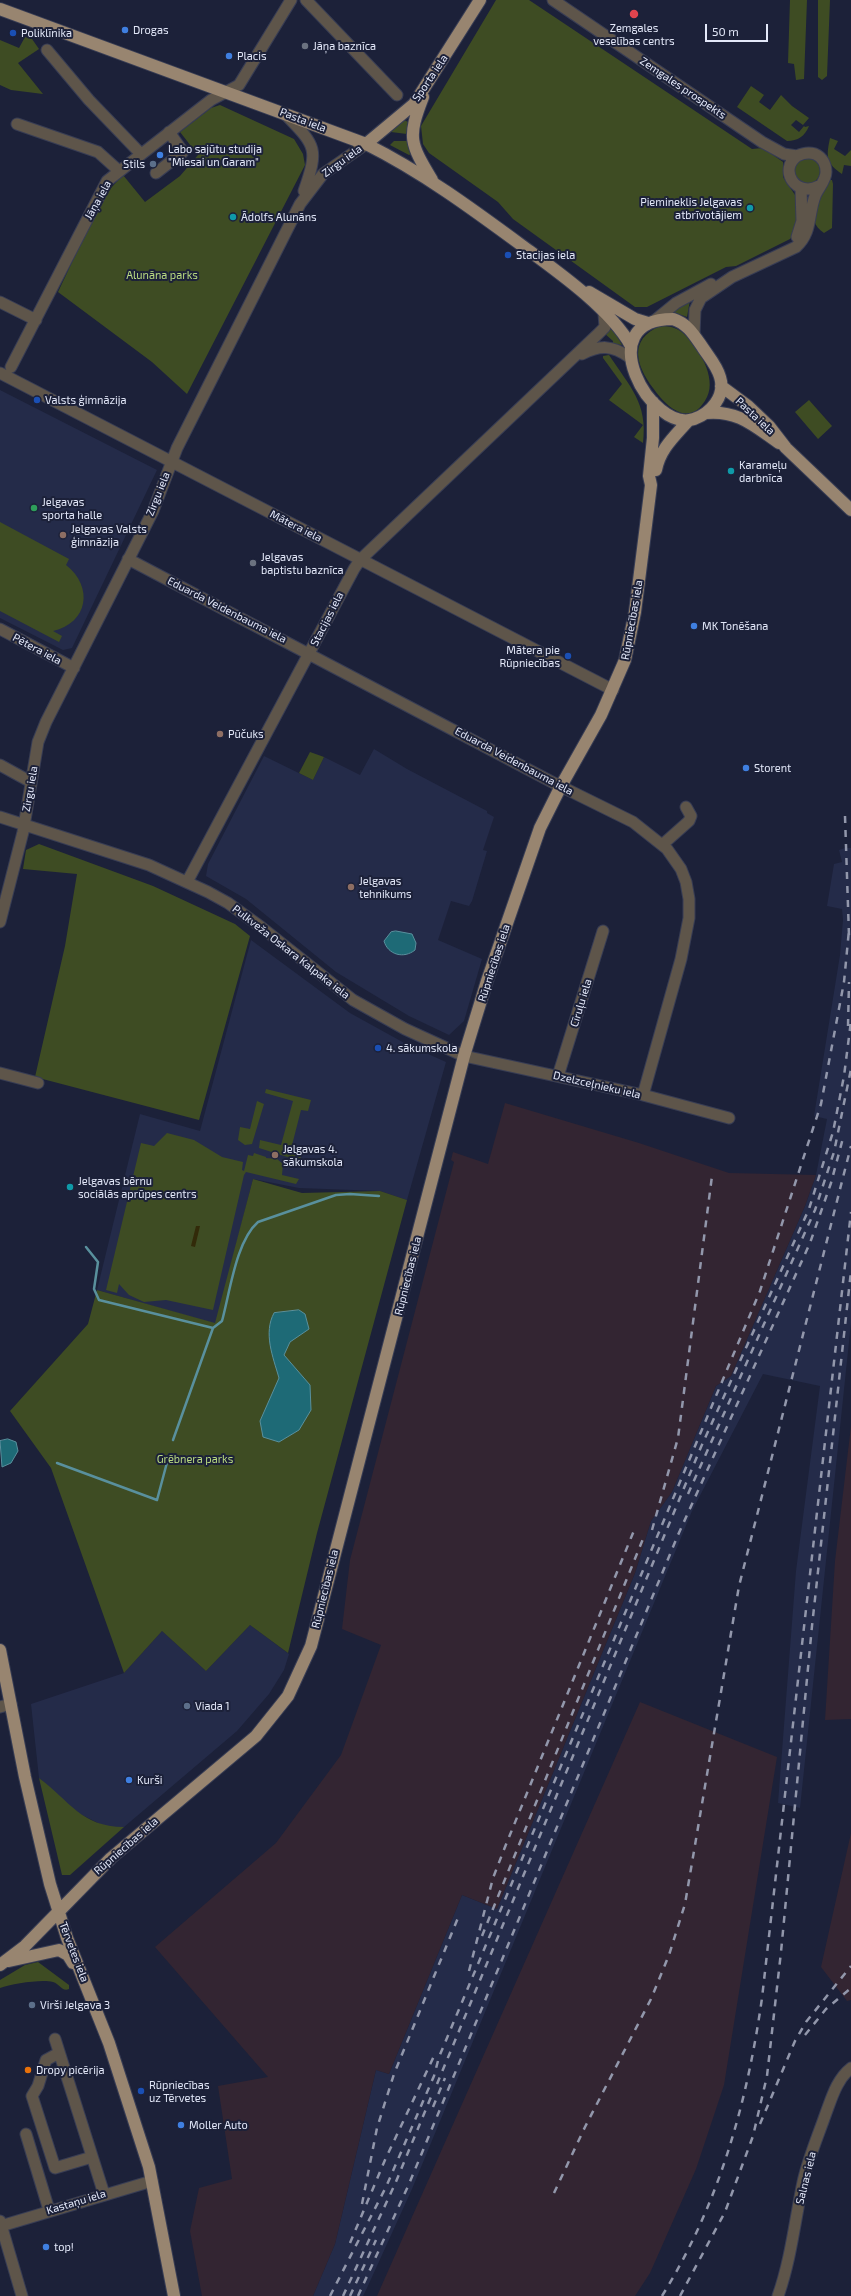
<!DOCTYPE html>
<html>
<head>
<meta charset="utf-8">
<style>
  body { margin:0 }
  #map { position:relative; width:851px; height:2296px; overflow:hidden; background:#1c2139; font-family:"Exo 2",sans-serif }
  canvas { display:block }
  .scale { position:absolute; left:705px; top:24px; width:63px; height:18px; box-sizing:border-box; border:2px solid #e3e8f9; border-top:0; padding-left:5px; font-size:12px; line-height:14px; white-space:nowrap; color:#e3e8f9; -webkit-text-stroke:3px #1c2139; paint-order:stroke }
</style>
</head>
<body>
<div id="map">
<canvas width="851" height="2296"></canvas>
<div class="scale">50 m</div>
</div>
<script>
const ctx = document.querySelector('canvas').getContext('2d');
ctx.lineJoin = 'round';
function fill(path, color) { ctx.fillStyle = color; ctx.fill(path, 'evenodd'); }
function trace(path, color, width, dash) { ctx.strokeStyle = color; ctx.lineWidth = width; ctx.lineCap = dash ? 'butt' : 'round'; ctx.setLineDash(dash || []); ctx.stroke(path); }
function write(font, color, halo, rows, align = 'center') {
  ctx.font = font + ' "Exo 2",sans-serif'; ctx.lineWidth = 4; ctx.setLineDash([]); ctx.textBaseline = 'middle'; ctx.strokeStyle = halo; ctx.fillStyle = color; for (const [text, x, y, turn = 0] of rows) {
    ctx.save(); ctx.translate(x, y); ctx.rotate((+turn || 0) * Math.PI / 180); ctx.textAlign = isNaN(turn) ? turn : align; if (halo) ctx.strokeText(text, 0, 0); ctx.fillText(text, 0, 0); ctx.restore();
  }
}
fill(new Path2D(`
  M0 390 157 470 72 648 63 650 0 618Z
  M374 749 407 769 487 811V813L494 817 483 850 487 851 472 901 469 906 451 901 438 940 482 959 464 1021 449 1035 409 1016 336 972 246 899 206 876 208 864 264 756 313 780 324 757 360 775Z
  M845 848H851V1323L800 1808 778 1803 796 1571 820 1386 763 1374 692 1511 412 2189 367 2288 363 2296H313L335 2244 376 2070 389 2074 462 1895 497 1909 635 1573 651 1521 672 1492 716 1386 731 1376 805 1206 816 1175 827 1119 814 1116 840 955 843 920 842 909 827 906 834 864 842 862 839 850Z
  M251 940 350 1013 408 1045 446 1062 407 1200 380 1191 299 1188 253 1179 216 1324 97 1290 140 1114 200 1131Z
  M250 1625 289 1654 284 1670 269 1694 237 1731 124 1827H106L74 1811 39 1778 31 1704 124 1673 162 1631 206 1671Z`), '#242b49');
fill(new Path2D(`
  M505 1103 639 1143 729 1173 816 1175 805 1206 731 1376 716 1386 672 1492 651 1521 635 1573 497 1909 462 1895 389 2074 376 2070 335 2244 313 2296H202L190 2231 199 2188 232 2179 218 2086 268 2077 155 1947 276 1843 341 1755 381 1645 342 1629 350 1560 454 1162 451 1160 453 1152 488 1164Z
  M851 1426V1719L825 1720 835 1561Z
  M640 1702 777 1757 724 2085 696 2169 650 2273 635 2296H377Z
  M851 1833V2000L847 2001 821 1967Z`), '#332532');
fill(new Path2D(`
  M496 0H529L752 149 763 148 783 162V177L797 198 798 222 795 233 790 239 736 266 726 267 647 307H635L513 219 498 202 429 153 423 144 421 126Z
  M790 0H807L804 79 796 80 794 64 788 63Z
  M818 0H830L827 76 822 80 818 77Z
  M25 37 32 39 39 49 18 63 43 94 11 90 0 85V40L19 48Z
  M751 86 764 95 759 102 770 110 781 95 792 106 809 118 803 125 796 120 791 125 799 132 804 126 805 127 809 126C805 136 798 141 787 141L737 107Z
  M220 105 294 139 303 154 305 165 187 394 152 362 58 292 99 205 111 188 123 175 145 202 180 176 198 155 180 132 211 108Z
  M404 120 408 122 407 134 391 132Z
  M830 138 838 141 834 149 845 156 851 150V166L844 165 842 174C826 163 826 157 830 138Z
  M394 141H409L411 154 409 155 390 145Z
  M794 171a13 13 0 1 1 26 0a13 13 0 1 1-26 0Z
  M829 180H832L833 184 832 228 824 233C803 219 819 198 829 180Z
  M690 300 687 317 673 312 677 307Z
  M660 326C669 326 676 327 683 333 698 345 717 378 707 397 691 429 667 408 653 388 636 365 628 340 660 326Z
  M610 327H612L622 345 613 344V341L604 333Z
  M609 355C630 387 648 403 643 443L634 437 643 425 609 400 622 384 603 358V356Z
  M809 400 832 426 818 439 795 412Z
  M0 522 69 559 66 565C94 587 88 623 53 631L62 636 59 642 0 611Z
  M310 752 324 757 313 780 299 773Z
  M39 844 153 886 235 924 250 936 199 1120 35 1077 65 946 77 874 23 869 26 850Z
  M266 1089 311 1100 308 1111 301 1110 290 1153 301 1156 300 1161 259 1148 260 1140 281 1145 293 1101 265 1093Z
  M257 1101 264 1104 252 1144 245 1145 238 1140 240 1127 250 1129Z
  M167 1133 194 1140 222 1157 243 1162 242 1170 244 1171 248 1155 253 1156 254 1153 266 1157V1158L277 1159 283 1164 282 1175 299 1179 296 1184 246 1172 244 1175 213 1310 166 1300 144 1302 129 1295 119 1284 117 1293 106 1290 141 1143 154 1146Z
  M253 1179 302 1193 380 1191 407 1200 317 1533 288 1653 250 1625 206 1671 162 1631 124 1673 51 1468 10 1411 88 1324 97 1290 215 1323Z
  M39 1778C69 1800 81 1827 124 1827L70 1875H62Z
  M38 1962 69 1985V1989C62 1992 60 1984 53 1982 41 1979 12 1984 0 1988V1980L25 1965Z`), '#3e4c23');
fill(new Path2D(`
  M196 1226H200L195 1247 191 1246Z`), '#322a09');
const water = new Path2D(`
  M396 931 412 934 416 943 415 950C404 959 388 955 384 941L391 932Z
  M299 1310 305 1314 309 1329 290 1342 284 1355 310 1385 311 1410 299 1430 279 1442 263 1437 260 1421 279 1378C273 1357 263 1333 274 1313Z
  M8 1439 16 1442 18 1451 11 1463 2 1467 0 1441Z`);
fill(water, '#1e6a76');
trace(water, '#59909d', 1);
trace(new Path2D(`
  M86 1247 98 1262 94 1289 99 1300 213 1328 222 1321C230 1292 236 1241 258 1222L336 1195 350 1194 379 1196
  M173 1440 213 1328
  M57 1463 157 1500 169 1455`), '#59909d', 2.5);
const minor = new Path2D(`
  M306 0 397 95
  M553 0 762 142 784 154 797 156
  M47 50 89 100 140 153
  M285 114C316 146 319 148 304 191
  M17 124 98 152 118 170
  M156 173 183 152 169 132
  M797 237 802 221 801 189
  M0 302 36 320
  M654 321 676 303 711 284
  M694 335 695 310 701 298 732 277 796 247C812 233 808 215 815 196 818 188 826 181 826 172 826 164 822 157 815 154 809 152 803 153 797 156 778 170 796 198 819 186
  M582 354C600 345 612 345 629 357
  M11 367 107 181 211 100 239 85 291 0
  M0 373 613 690
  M128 559 552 782 633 822 667 849 681 869 686 882 689 899V918L681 959 643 1095
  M0 629 74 668
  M0 765 31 782
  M0 817 149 865 208 892 228 903 261 927 353 1000 405 1029 464 1056 643 1095 729 1118
  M662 845 689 821 691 816 686 807
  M187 882 354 569 360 560 598 334 605 327 604 314
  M0 922 23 832 38 742 46 722 153 511 177 448 300 204 323 174 366 144
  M0 1073 38 1083
  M558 1076 603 931
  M0 1707 11 1704
  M55 2039 104 2194
  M59 2053 46 2060 38 2086 32 2096 55 2168 92 2157
  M26 2134 49 2210
  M0 2221 22 2296
  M1 2226 152 2181
  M778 2296C791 2259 795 2220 803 2182 808 2159 818 2136 826 2113 832 2097 837 2079 851 2068`);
const major = new Path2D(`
  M0 9 366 144C424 173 475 211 528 250 561 274 611 310 631 346
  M423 97C407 138 410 143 432 180
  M366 144 414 104 480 0
  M589 292 635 319 648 323
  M673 319C688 324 694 335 703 348 709 357 717 366 720 377 726 396 711 413 694 419 651 434 588 319 673 319Z
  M721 386 748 406 769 426 786 448 851 510
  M706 413C738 410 754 426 779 443
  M656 470C660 449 674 437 688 421
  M0 1650 25 1777 50 1884 67 1938 109 2043 149 2167 174 2296
  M9 1961 59 1950 68 1955 73 1963
  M0 1965 25 1946 111 1858 256 1736 288 1696 311 1646 464 1056 487 981 540 828 561 786 601 715 625 660 635 612 646 525 651 485 649 476 653 438V402`);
trace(minor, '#383d54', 13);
trace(major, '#383d54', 14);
trace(minor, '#5e554a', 11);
trace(major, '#988570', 12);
trace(new Path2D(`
  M845 816 849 936
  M848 1026 849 982
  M688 1494 815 1210 834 1152 851 1069
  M652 1530 678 1438 712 1176
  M482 1936 645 1534
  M469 1971 493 1878 505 1847 635 1528
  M805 2035 826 2009 851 1988
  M437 2084 701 1447 809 1209 833 1132 844 1076 851 1021
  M433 2107 445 2078
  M760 2124 795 2041 806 2022 851 1966
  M554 2193 585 2127 651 1999 669 1955 685 1904 739 1586 851 1146
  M362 2204 377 2128 394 2074 460 1913
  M350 2243 385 2160 434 2056
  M330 2296 386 2187 434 2076 439 2057 760 1291 821 1104 844 982 849 930
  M343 2296 395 2184 431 2097
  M350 2296 376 2240
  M358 2296 409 2184 678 1535 810 1243 831 1183 843 1138
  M662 2296C719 2204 747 2104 762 1998L851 1212
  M680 2296 725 2212 753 2136 767 2076 781 1952 812 1626 851 1271`), '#9297ab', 2.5, [7, 7]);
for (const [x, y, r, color] of [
  [634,14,5,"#e0444e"],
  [125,30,4,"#3f7fe0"],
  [13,33,4,"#1a4fb4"],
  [305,46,4,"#6b7280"],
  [229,56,4,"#3f7fe0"],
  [160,155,4,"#3f7fe0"],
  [153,164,4,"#5c6f8a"],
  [750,208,4,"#0f9aa8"],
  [233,217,4,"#0f9aa8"],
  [508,255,4,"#1a4fb4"],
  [37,400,4,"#1a4fb4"],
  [731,471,4,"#0f9aa8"],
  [34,508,4,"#2e9e5b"],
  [63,535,4,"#8d6e63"],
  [253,563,4,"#6b7280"],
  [694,626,4,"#3f7fe0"],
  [568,656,4,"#1a4fb4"],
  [220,734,4,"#8d6e63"],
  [746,768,4,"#3f7fe0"],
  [351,887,4,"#8d6e63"],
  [378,1048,4,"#1a4fb4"],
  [275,1155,4,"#8d6e63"],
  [70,1187,4,"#0f9aa8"],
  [187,1706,4,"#5c6f8a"],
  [129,1780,4,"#3f7fe0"],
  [32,2005,4,"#5c6f8a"],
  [28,2070,4,"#e8710a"],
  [141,2091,4,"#1a4fb4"],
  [181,2125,4,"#3f7fe0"],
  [46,2247,4,"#3f7fe0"]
]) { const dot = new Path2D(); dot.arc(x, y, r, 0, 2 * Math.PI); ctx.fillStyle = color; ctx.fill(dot); trace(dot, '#1c2139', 1.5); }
write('11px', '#e3e8f9', '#1c2139', [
  ["Zemgales",634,28,"center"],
  ["veselības centrs",634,41,"center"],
  ["Drogas",133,30],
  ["Poliklīnika",21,33],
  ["Jāņa baznīca",313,46],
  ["Placis",237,56],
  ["Labo sajūtu studija",168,149],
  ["\"Miesai un Garam\"",168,162],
  ["Stils",145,164,"right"],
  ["Piemineklis Jelgavas",742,202,"right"],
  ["atbrīvotājiem",742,215,"right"],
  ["Ādolfs Alunāns",241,217],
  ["Stacijas iela",516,255],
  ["Valsts ģimnāzija",45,400],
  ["Karameļu",739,465],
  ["darbnīca",739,478],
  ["Jelgavas",42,502],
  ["sporta halle",42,515],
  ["Jelgavas Valsts",71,529],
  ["ģimnāzija",71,542],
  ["Jelgavas",261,557],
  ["baptistu baznīca",261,570],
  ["MK Tonēšana",702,626],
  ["Mātera pie",560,650,"right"],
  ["Rūpniecības",560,663,"right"],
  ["Pūčuks",228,734],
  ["Storent",754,768],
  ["Jelgavas",359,881],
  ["tehnikums",359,894],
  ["4. sākumskola",386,1048],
  ["Jelgavas 4.",283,1149],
  ["sākumskola",283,1162],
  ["Jelgavas bērnu",78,1181],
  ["sociālās aprūpes centrs",78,1194],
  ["Viada 1",195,1706],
  ["Kurši",137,1780],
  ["Virši Jelgava 3",40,2005],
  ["Dropy picērija",36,2070],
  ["Rūpniecības",149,2085],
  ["uz Tērvetes",149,2098],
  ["Moller Auto",189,2125],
  ["top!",54,2247]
], 'left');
write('11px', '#e3e8f9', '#1c2139', [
  ["Sporta iela",430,78,-56],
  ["Zemgales prospekts",683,88,34],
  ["Pasta iela",303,120,21],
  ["Zirgu iela",342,161,-36],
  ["Jāņa iela",98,200,-61],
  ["Pasta iela",755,416,43],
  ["Zirgu iela",158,494,-68],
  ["Mātera iela",296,526,27],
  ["Eduarda Veidenbauma iela",227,610,27],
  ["Stacijas iela",327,619,-63],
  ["Rūpniecības iela",632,620,-80],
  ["Pētera iela",37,649,28],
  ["Eduarda Veidenbauma iela",514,761,28],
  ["Zirgu iela",30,789,-80],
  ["Pulkveža Oskara Kalpaka iela",291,952,38],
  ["Rūpniecības iela",494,963,-72],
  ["Cīruļu iela",581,1003,-73],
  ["Dzelzceļnieku iela",597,1085,13],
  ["Rūpniecības iela",408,1276,-76],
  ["Rūpniecības iela",325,1589,-76],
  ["Rūpniecības iela",126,1846,-41],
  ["Tērvetes iela",74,1952,69],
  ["Salnas iela",806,2178,-76],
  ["Kastaņu iela",76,2202,-17]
]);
write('11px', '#badb81', '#1c2139', [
  ["Alunāna parks",162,275],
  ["Grēbnera parks",195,1459]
]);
</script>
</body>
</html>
